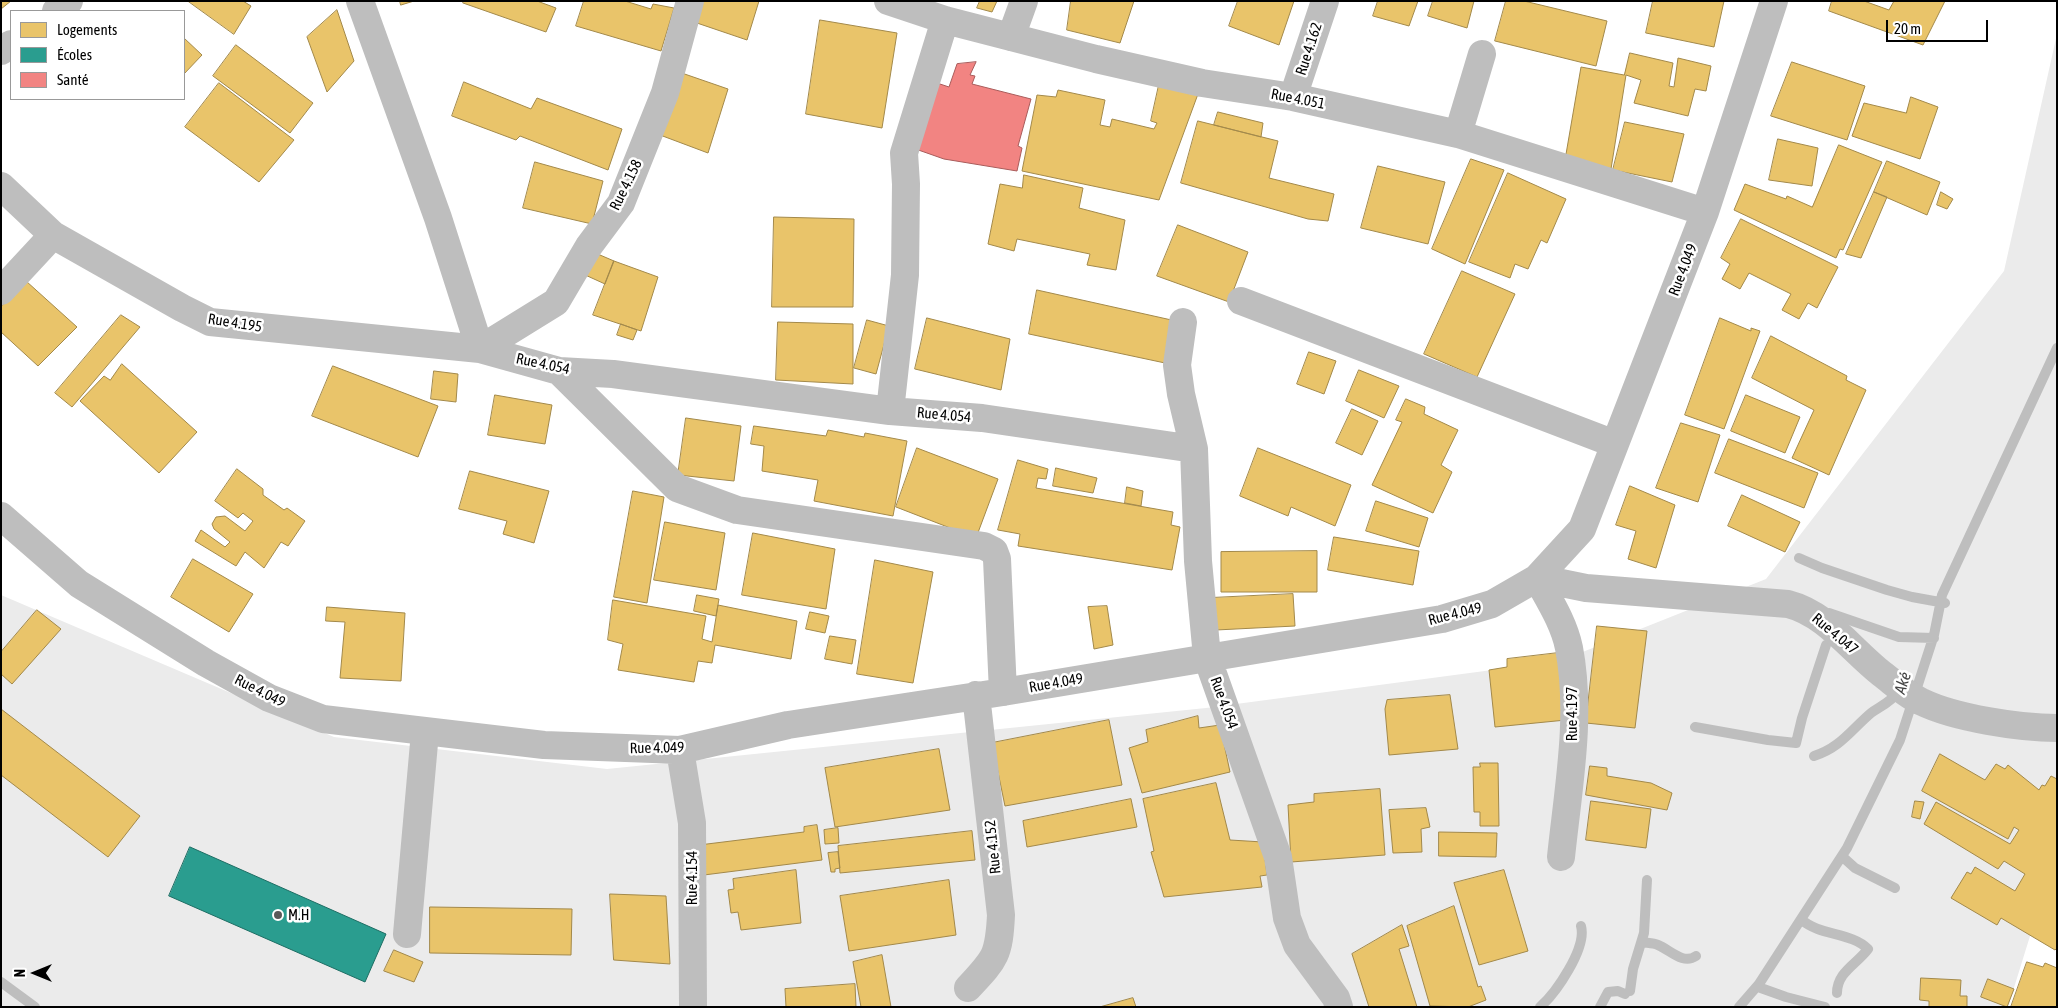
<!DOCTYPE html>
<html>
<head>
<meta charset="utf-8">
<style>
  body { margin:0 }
  #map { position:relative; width:2058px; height:1008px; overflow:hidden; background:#fff; font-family:"Asap Condensed",sans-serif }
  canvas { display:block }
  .frame { position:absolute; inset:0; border:2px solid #000; pointer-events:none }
  .legend { position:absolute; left:10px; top:10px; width:175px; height:90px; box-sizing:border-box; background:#fff; border:1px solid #999; margin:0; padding:6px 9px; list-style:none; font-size:15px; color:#000 }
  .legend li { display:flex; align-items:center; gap:10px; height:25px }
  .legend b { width:25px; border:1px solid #999 }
  .north { position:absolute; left:10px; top:948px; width:50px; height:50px; -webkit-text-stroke:4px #fff; paint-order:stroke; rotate:270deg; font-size:14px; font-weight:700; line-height:20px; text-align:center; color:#000 }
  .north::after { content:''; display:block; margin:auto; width:18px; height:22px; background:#000; clip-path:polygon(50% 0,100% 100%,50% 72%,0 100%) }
  .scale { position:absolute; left:1886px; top:20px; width:102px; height:22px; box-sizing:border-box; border:2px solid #000; border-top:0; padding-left:6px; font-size:15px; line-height:18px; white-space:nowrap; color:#000; -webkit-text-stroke:4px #fff; paint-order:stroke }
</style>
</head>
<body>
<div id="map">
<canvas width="2058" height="1008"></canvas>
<div class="frame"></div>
<ul class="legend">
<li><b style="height:14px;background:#e9c46a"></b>Logements</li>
<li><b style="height:14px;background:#2a9d8f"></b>Écoles</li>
<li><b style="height:14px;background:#f28482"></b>Santé</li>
</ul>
<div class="north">N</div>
<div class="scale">20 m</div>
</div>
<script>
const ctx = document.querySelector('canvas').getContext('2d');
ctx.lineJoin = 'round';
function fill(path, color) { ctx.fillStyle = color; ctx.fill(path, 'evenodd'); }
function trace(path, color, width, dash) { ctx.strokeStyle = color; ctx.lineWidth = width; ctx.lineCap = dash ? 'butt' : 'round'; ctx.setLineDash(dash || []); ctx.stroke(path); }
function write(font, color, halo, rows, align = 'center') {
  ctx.font = font + ' "Asap Condensed",sans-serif'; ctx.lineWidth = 5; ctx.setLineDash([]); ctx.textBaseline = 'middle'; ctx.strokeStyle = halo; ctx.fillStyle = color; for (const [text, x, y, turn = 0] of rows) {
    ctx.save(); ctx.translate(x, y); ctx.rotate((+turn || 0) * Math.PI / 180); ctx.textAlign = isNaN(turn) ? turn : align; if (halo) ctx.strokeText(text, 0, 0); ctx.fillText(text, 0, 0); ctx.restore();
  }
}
fill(new Path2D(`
  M2057 34V849L2008 1007H1V595L334 737 607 769 1206 708 1560 661 1766 579 2004 271Z`), '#ebebeb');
const homes = new Path2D(`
  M1 1H11L1 9Z
  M188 1H243L251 6 234 34Z
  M400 1H414L401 5Z
  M464 1H537L556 8 546 32 463 3Z
  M584 1H625L651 9 653 4 674 8 661 51 576 26Z
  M698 1H759L747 40 691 21Z
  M980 1H997L992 12 977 8Z
  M1071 1H1134L1120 43 1067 30Z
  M1238 1H1294L1279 45 1229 26Z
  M1378 1H1418L1409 26 1373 16Z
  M1433 1H1474L1467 28 1428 16Z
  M1506 1H1524L1607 21 1596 66 1495 41Z
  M1653 1H1724L1714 47 1646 33Z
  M1832 1H1864L1889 10 1894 1H1945L1923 45 1829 11Z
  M337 10 354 61 327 92 307 37Z
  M820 20 897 33 882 128 806 114Z
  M184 38 202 55 184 74Z
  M236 45 313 103 290 133 213 76Z
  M1630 53 1673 63 1669 86 1674 87 1678 58 1711 66 1706 91 1695 89 1688 116 1634 103 1641 80 1626 75 1611 169 1565 160 1581 67 1624 75Z
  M1792 62 1865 86 1847 140 1771 116Z
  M673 70 728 89 708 153 652 132Z
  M464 82 531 109 537 98 622 129 608 170 520 136 516 140 452 116Z
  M219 83 294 140 259 182 185 127Z
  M1159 85 1198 94 1159 200 1022 171 1037 95 1056 97 1058 90 1105 100 1100 125 1110 127 1112 119 1154 129 1157 123 1151 121Z
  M1911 97 1938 107 1920 159 1852 136 1864 103 1906 113Z
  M1218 112 1263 123 1261 137 1214 125Z
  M1198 121 1278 141 1269 178 1334 194 1328 221 1308 219 1181 183Z
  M1625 122 1684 134 1672 182 1613 170Z
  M1778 139 1818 148 1812 186 1769 180Z
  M1839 145 1882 162 1843 250 1840 249 1836 258 1734 210 1745 184 1786 199 1787 196 1812 207Z
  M1471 159 1504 170 1465 264 1432 249Z
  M1887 161 1940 182 1927 215 1874 192Z
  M535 162 603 181 592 224 523 208Z
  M1378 166 1445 182 1428 244 1361 228Z
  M1508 173 1566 199 1547 243 1541 240 1528 269 1515 264 1510 278 1469 262Z
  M1024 175 1083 188 1079 208 1125 220 1116 270 1087 265 1090 254 1017 239 1014 251 988 244 1000 184 1022 188Z
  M1874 192 1887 197 1861 258 1846 254Z
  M1941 192 1953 199 1947 209 1937 205Z
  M774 217 854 219 853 307H772Z
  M1741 219 1838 267 1817 308 1808 303 1799 319 1782 310 1791 294 1749 273 1740 289 1722 279 1730 264 1721 258Z
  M1178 225 1248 252 1229 302 1157 276Z
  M593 252 614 261 605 284 583 274Z
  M614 261 658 277 641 331 593 315Z
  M1462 271 1515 294 1477 377 1424 354Z
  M26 281 77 327 38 366 1 332V307Z
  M1037 290 1176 321 1165 363 1029 334Z
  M121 315 140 327 72 407 55 393Z
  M927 318 1010 339 1001 390 915 369Z
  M1720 318 1751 331V328L1760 331 1724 429 1685 415Z
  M867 320 889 326 876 374 854 368Z
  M778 322 853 324V384L776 380Z
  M621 324 637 330 633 340 617 335Z
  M1771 336 1847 376 1846 380 1866 390 1829 475 1792 458 1814 410 1752 378Z
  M1309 352 1336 361 1324 394 1297 384Z
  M122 364 197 432 159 473 80 401 104 376 110 380Z
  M333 366 438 406 418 457 312 416Z
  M1359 370 1399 386 1384 418 1346 401Z
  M434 371 458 374 456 402 431 399Z
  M495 395 552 405 545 444 488 435Z
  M1746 395 1800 417 1785 453 1731 431Z
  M1406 399 1425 407 1424 414 1458 430 1441 465 1452 472 1433 513 1372 485 1402 422 1396 420Z
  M1352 409 1378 421 1362 455 1336 443Z
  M686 418 741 426 734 481 678 475Z
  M1681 423 1720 435 1698 502 1656 488Z
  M754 426 826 436 828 430 864 437 865 433 907 441 893 516 814 501 818 480 762 471 764 446 751 444Z
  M1729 439 1818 473 1804 508 1715 473Z
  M917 448 998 479 976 538 896 507Z
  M1258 448 1351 485 1335 526 1291 507 1288 516 1240 496Z
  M1018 460 1048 469 1046 479 1038 478 1036 488 1173 512 1171 525 1180 527 1172 570 1018 546 1020 534 998 530Z
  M1056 468 1097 478 1093 493 1053 486Z
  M237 469 263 489V495L284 510 287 508 305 521 288 546 281 542 264 568 245 552 236 566 195 541 201 530 225 547 230 542 214 529 212 524 216 517 225 516 245 531 253 521 243 513 238 518 215 501Z
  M470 471 549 491 534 543 503 534 507 521 459 509Z
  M1630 486 1675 505 1656 568 1628 559 1636 531 1616 525Z
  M1127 487 1143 491 1141 506 1125 503Z
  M633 491 664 497 647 603 614 597Z
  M1742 495 1800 522 1785 552 1728 526Z
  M1376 501 1428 518 1419 547 1366 531Z
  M665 522 725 533 716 590 654 580Z
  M753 533 835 549 826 609 742 595Z
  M1334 537 1419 551 1413 585 1328 570Z
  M1317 551V592H1221V552Z
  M193 559 253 594 229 632 171 597Z
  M875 560 933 572 913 683 857 674Z
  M1293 594 1295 626 1216 630 1210 598Z
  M697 595 719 599 716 616 694 611Z
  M613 600 706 616 702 639 712 642 718 605 797 621 791 659 715 645 712 663 698 661 694 682 618 670 623 644 608 640Z
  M1107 606 1113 645 1094 649 1088 607Z
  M327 607 405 613 401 681 340 678 345 622 326 621Z
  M37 610 61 629 12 684 1 674V652Z
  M810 612 829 616 825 633 806 629Z
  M1597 626 1647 631 1635 728 1586 723Z
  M830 636 856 640 852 664 825 659Z
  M1558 653 1566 720 1495 727 1489 670 1507 667V659Z
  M1450 695 1458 749 1389 755 1385 709 1387 700Z
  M1 709 140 816 108 857 1 775Z
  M1198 716 1199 728 1220 725 1230 772 1142 793 1129 748 1148 742 1146 730Z
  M1109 720 1122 785 1005 806 992 743Z
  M939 749 950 810 835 827 825 768Z
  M1940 754 1985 780 1996 764 2005 769 2008 765 2039 790 2042 785 2045 786 2051 776 2057 779V948L2055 950 2001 918 1997 925 1951 898 1967 872 1971 874 1975 867 2015 891 2025 874 2004 861 1998 869 1924 824 1936 802 2010 844 2019 830 2014 827 2008 839 1922 791Z
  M1480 763H1498L1499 826H1480V812H1474L1473 767H1480Z
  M1590 766 1607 768V776L1651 783 1672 793 1667 810 1586 795Z
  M1216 783 1230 840 1263 842 1267 875 1260 876 1262 887 1164 897 1151 852 1154 851 1143 799Z
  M1380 789 1385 855 1291 862 1288 805 1314 802V794Z
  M1131 799 1137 827 1027 847 1023 821Z
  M1591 801 1651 809 1646 848 1586 840Z
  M1915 801 1924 802 1920 819 1912 817Z
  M1426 808 1430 827 1421 829 1422 852 1393 853 1389 810Z
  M817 825 822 860 696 876 691 846 804 832V827Z
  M838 828 839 843 825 844 824 830Z
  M972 831 975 860 840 873 838 846Z
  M1439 832 1497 833 1496 857 1439 856Z
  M838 852 840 868 835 869V872H831L828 853Z
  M796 870 801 923 741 930 738 912 731 913 728 890 734 889 733 879Z
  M1504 870 1528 951 1479 965 1454 883Z
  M949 880 956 935 849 951 840 896Z
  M610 894 666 896 670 964 614 960Z
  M1454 906 1478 987 1481 986 1486 1000 1468 1007 1430 1006 1407 926Z
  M430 907 572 909 571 955 430 953Z
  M1402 925 1409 946 1399 949 1417 1007H1369L1352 954Z
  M394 950 423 962 414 982 384 971Z
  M882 955 891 1007H861L853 962Z
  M2027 962 2043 967 2045 963 2057 968V1007H2011Z
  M1921 978 1961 980 1960 996H1967V1007H1929V1001L1920 1000Z
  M1988 979 2014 989 2007 1007 1981 997Z
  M855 984 856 1007H786L785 989Z
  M1133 998 1136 1007H1100Z`);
fill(homes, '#e9c46a');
trace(homes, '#a3894a', 1);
const schools = new Path2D(`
  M190 847 386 934 365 982 169 896Z`);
fill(schools, '#2a9d8f');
trace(schools, '#1d6e64', 1);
const health = new Path2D(`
  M976 62 970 75 975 76 972 84 1031 99 1018 146 1022 148 1017 171 944 159 907 146 931 81 949 87 957 64Z`);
fill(health, '#f28482');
trace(health, '#a95c5b', 1);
trace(new Path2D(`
  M1799 558 1822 568 1887 590 1912 597 1945 603
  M1829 613 1899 637 1934 638
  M1695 727 1768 740 1796 743 1802 718 1826 645
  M1814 756C1840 748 1851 730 1871 713 1881 706 1891 702 1899 691
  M1845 859 1855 868 1895 888
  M1802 920C1820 936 1851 932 1868 949 1857 964 1837 972 1837 993
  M1642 942C1647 943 1653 943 1658 945 1670 950 1683 965 1696 956
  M1 982 35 1007
  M1758 987 1786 997 1825 1007
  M1630 991 1633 969 1644 933 1647 880
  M1540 1007C1556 993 1587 948 1581 926
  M1600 1007 1608 992 1618 991 1625 994
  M1739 1007 1759 984 1847 848 1900 740 1934 635 1942 595 2057 348`), '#bebebe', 10);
trace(new Path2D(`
  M360 1 438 218 480 349 559 371 613 374 890 411 982 418 1194 449 1198 561 1207 657 1278 857 1287 918 1297 945 1336 998 1339 1007
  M888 1 945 20 1096 59 1202 83 1293 97 1458 134 1705 212
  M56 11 69 1
  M1011 37 1024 1
  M1 51 11 44
  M1293 97 1325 1
  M1458 134 1482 54
  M1 186 53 235 182 308 210 322 480 349 556 302 589 246 621 203 665 93 690 1
  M1 291 53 235
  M1241 301 1615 444
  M1183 322 1177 365 1181 394 1194 449
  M559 371 677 488 737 510 984 546 994 551 997 559 1003 692
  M890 411 905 275 906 184 904 153 945 20
  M1 516 79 584 206 663 269 698 323 719 544 745 680 750 788 725 1003 692 1442 619 1492 604 1537 578 1582 529 1705 212 1774 1
  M1537 578 1586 588 1788 604C1827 614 1851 650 1882 674 1894 683 1908 696 1922 702 1955 718 2020 728 2057 728
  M1537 578C1549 600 1564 623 1569 648 1582 716 1568 789 1561 857
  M680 750 692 823 693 1007
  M407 934 425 732
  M968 988C995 959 999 956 1001 915L976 695`), '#bebebe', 28);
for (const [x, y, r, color] of [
  [278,915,5,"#595959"]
]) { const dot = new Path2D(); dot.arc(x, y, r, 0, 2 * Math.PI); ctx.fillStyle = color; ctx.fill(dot); trace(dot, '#fff', 2); }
write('15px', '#000', '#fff', [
  ["Rue 4.162",1309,49,-72],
  ["Rue 4.051",1298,99,11],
  ["Rue 4.158",626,185,-64],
  ["Rue 4.049",1683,270,-69],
  ["Rue 4.195",235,323,9],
  ["Rue 4.054",543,364,12],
  ["Rue 4.054",944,415,5],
  ["Rue 4.049",1455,614,-14],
  ["Rue 4.047",1835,634,40],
  ["Rue 4.049",1056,683,-10],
  ["Rue 4.049",260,691,27],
  ["Rue 4.054",1224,703,70],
  ["Rue 4.197",1572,714,-90],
  ["Rue 4.049",657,748,-1],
  ["Rue 4.152",993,847,-96],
  ["Rue 4.154",692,878,-90]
]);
write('15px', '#000', '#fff', [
  ["M.H",288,915]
], 'left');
write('italic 16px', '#434343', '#fff', [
  ["Aké",1903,683,-72]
]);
</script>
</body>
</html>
